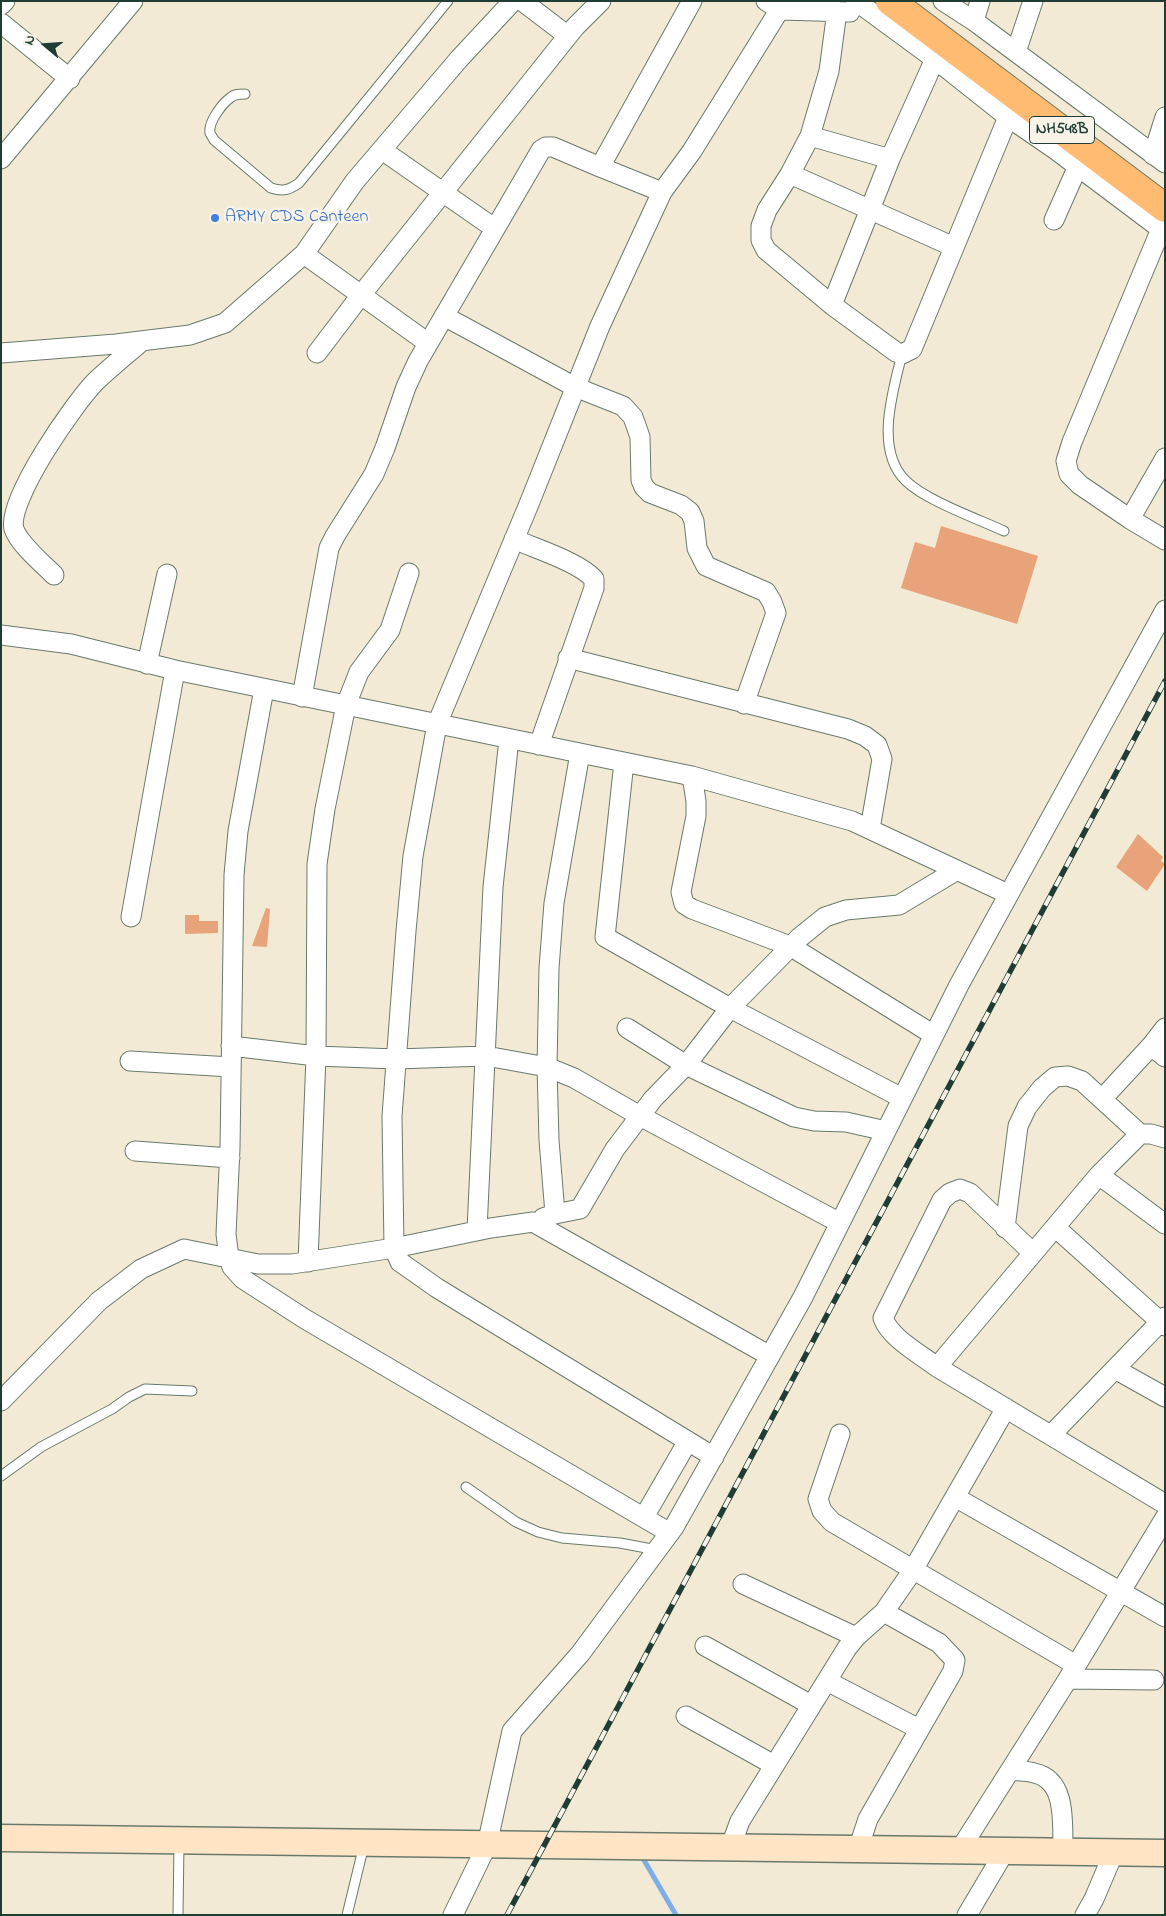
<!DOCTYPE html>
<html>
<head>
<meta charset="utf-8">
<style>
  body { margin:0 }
  #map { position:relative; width:1166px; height:1916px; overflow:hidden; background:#f3ead5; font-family:"Indie Flower",sans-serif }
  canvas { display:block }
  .frame { position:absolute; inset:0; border:2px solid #1f3d34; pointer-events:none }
  .north { position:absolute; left:20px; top:20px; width:50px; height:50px; -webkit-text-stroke:4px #f7f3e8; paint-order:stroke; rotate:288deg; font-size:14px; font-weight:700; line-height:20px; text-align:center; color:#1f3d34 }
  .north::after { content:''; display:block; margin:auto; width:18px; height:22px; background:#1f3d34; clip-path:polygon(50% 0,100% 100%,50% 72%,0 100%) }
</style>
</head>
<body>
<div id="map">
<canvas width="1166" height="1916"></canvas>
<div class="frame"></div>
<div class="north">N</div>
</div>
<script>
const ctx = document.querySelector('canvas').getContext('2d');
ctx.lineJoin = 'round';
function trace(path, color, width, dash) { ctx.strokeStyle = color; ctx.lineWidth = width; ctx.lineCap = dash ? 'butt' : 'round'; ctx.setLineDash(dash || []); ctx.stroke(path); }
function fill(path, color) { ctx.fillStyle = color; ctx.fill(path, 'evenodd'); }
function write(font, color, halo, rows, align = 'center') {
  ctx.font = font + ' "Indie Flower",sans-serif'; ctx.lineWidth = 5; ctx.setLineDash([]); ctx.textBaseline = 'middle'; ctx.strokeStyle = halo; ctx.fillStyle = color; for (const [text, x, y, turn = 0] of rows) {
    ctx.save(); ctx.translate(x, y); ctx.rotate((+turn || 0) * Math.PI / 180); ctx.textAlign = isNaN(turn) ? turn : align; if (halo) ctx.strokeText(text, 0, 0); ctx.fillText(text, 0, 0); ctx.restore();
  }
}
trace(new Path2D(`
  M641 1855 676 1915`), '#7daee8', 5);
fill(new Path2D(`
  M941 526 1038 556 1017 624 901 588 915 542 935 548Z
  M1138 834 1163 857 1161 861 1165 864 1147 891 1116 867Z
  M266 908 270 909 267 947 252 946Z
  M185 915H199V921H218V933L185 934Z`), '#e8a37b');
const lane = new Path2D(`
  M245 94C239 94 234 94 230 98 222 104 208 122 210 133 211 135 213 138 214 140L271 188C283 192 289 190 299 183L448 1
  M902 354C893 391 874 450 906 481 925 500 978 519 1004 531
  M1 1476 41 1447 112 1409 129 1397 145 1389 192 1391
  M466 1487 516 1522 538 1532 562 1538 620 1543 657 1550
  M178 1915 179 1843
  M347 1915 364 1845`);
const street = new Path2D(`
  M522 1 568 36
  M766 1 780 10 850 12
  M856 1 935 59 1008 117 1056 150 1165 232
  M943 1 974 21 1165 163
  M1 5 5 1
  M837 11 829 71 810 136 890 159
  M974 21 980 1
  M1 23 70 79
  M1016 52 1033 1
  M810 136 790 174 767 210 761 226V240L766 250 832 305 896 352 902 354 912 349 1008 117
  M382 150 494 228
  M1153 155 1165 117
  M1 159 133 1
  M790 174 954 247
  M662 192 600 167 692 1
  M1054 220 1078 166
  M304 254 428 343
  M832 305 890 159 935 59
  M444 316 575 387 623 406 633 417 640 437 641 480 644 487 650 493 681 505 690 512 694 521 697 548 706 566 766 592 772 602 776 613 744 704
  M1 353 116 344 190 335 225 323 304 254 355 181 459 59 513 1
  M317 353 361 295 575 27 601 1
  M1165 458 1130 519 1165 540
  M1130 519 1080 485 1069 474 1066 461 1072 442 1161 229
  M514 539C536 549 579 562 594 579V588L539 745
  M54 575C43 564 19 544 14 529 6 501 75 402 96 381 111 367 127 354 142 341
  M1 635 71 644 175 670
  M568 658 848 729 865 736 877 745 882 759 870 829
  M147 664 167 574
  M264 689 238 831 234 875 230 1148 226 1234 229 1258 232 1267 243 1279 305 1319 670 1533
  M302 697 329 548 335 536 374 474 385 448 406 387 418 361 541 150 546 147H553L600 167
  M624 762 605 937 730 1008 902 1098
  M692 776 696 801V816L681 892 684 904 692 909 790 946 934 1035
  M131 917 175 670 692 776 852 821 1008 894
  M627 1028 686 1065 794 1117 814 1121 846 1122 886 1131
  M1165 1028 1151 1046 1165 1057
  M231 1046 316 1056 396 1059 486 1056 547 1067 574 1078 640 1116 840 1223
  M130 1061 231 1067
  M1102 1099 1151 1046
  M1165 1138 1151 1134H1140L1099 1175 937 1367 1165 1504
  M135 1151 230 1158
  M1099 1175 1165 1224
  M555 1214 580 1209 615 1149 653 1099 686 1065 730 1008 799 938 825 917 846 910 899 905 957 870
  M543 1218 555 1214 549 1140 547 1067 549 968 554 903 580 753
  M1055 1227 1165 1326
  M1005 1228 1018 1126 1027 1107 1042 1088 1055 1077 1068 1076 1082 1081 1140 1134
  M477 1230 493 887 509 739
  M308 1262 316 1056 317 864 325 809 346 705 359 672 390 630 409 573
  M937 1367C920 1354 890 1338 883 1318L942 1200 950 1193 960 1189 970 1193 1033 1253
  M1115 1369 1165 1397
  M1 1401 99 1301 141 1269 184 1249 258 1264H292L394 1248 491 1228 533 1222 770 1356
  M840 1434 818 1499 822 1511 832 1522 1076 1665
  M1051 1435 1165 1317
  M714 1457 437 1288 400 1262 394 1248 392 1116 406 931 413 856 437 724 529 504 600 326 662 192 692 151 785 1
  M955 1497 1165 1617
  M644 1517 688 1441
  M743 1584 856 1637
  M705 1646 811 1705
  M1068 1679 1154 1680
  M827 1681 919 1729
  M686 1716 774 1765
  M1011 1770C1018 1771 1027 1771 1034 1773 1068 1780 1062 1825 1063 1852
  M730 1848 740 1821 847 1648 856 1637 884 1612 913 1570 1006 1408
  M858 1849 868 1819 953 1671 955 1660 939 1643 884 1612
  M959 1851 1068 1679 1165 1518
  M453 1915 487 1845 512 1731 580 1654 674 1527 803 1297 959 985 1165 610
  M967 1915 1005 1851
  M1085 1915 1094 1899 1114 1852`);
const secondary = new Path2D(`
  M1 1838 1165 1853`);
const highway = new Path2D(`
  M890 1 1165 208`);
trace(lane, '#697a6c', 11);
trace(street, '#697a6c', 21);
trace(secondary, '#697a6c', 29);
trace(highway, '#697a6c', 30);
trace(lane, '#fff', 9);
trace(street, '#fff', 19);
trace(secondary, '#ffe4c6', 26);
trace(highway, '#febb71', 28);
const rail = new Path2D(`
  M507 1915 1165 681`);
trace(rail, '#1f3d34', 5.5);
trace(rail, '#f7f3e8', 4, [11]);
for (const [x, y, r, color] of [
  [215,218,5,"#3f7fe0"]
]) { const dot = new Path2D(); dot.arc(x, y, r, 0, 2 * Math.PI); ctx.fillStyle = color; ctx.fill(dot); trace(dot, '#f7f3e8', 2); }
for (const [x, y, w] of [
  [1062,130,65]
]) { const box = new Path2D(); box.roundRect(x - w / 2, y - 13.5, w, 27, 4); ctx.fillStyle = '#f7f3e8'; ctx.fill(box); trace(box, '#1f3d34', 1); }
write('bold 16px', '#1f3d34', null, [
  ["NH548B",1062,130]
]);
write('18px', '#366cbe', '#f7f3e8', [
  ["ARMY CDS Canteen",225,218]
], 'left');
</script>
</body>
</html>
